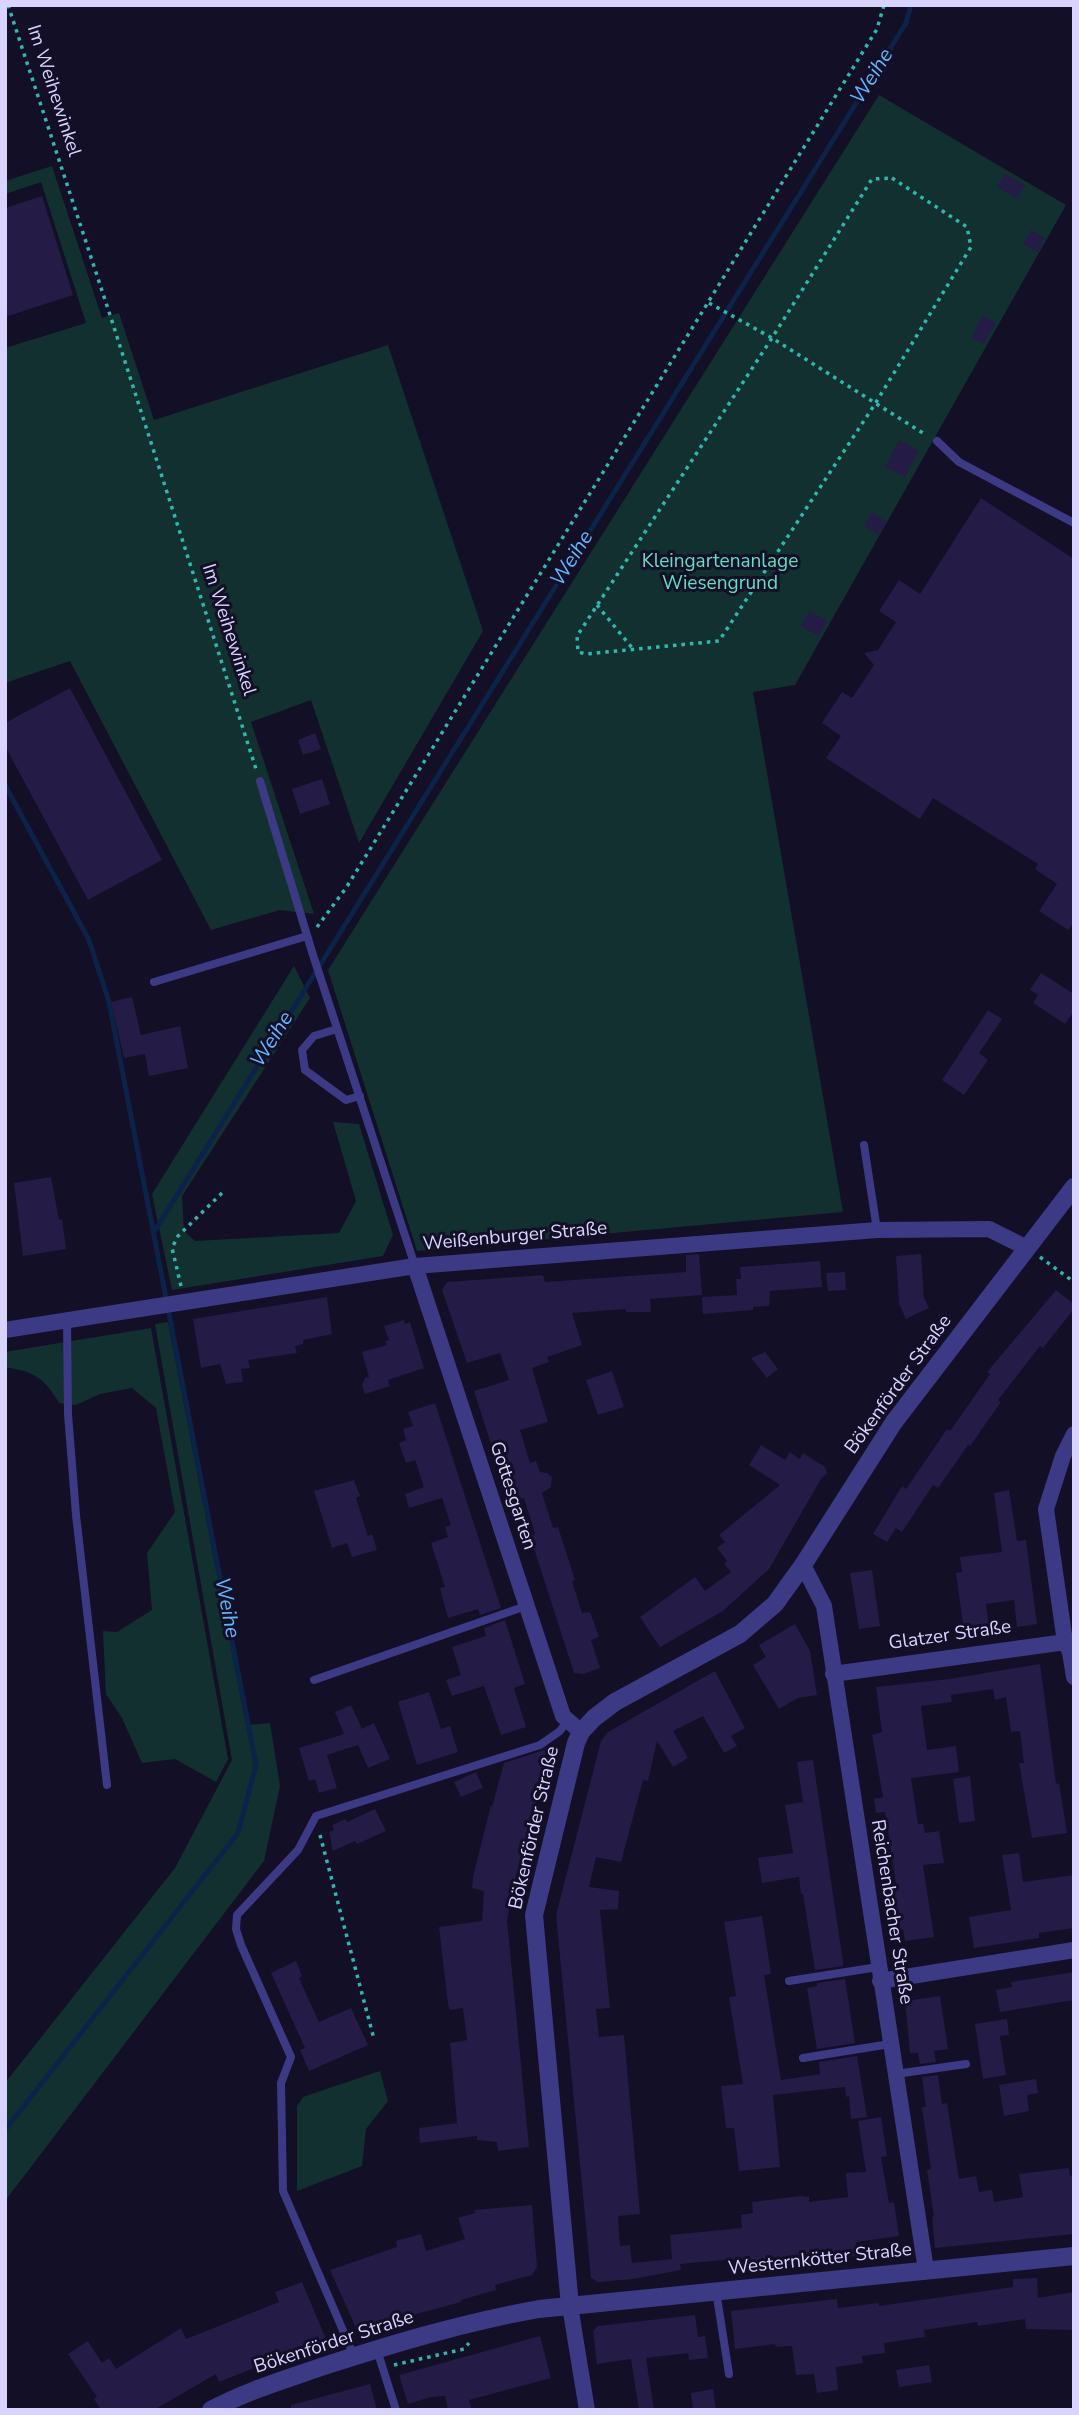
<!DOCTYPE html>
<html>
<head>
<meta charset="utf-8">
<style>
  body { margin:0 }
  #map { position:relative; width:1079px; height:2415px; overflow:hidden; background:#130f26; font-family:"Nunito Sans",sans-serif }
  canvas { display:block }
  .frame { position:absolute; inset:0; border:7px solid #d9d4ff; pointer-events:none }
</style>
</head>
<body>
<div id="map">
<canvas width="1079" height="2415"></canvas>
<div class="frame"></div>
</div>
<script>
const ctx = document.querySelector('canvas').getContext('2d');
ctx.lineJoin = 'round';
function fill(path, color) { ctx.fillStyle = color; ctx.fill(path, 'evenodd'); }
function trace(path, color, width, dash) { ctx.strokeStyle = color; ctx.lineWidth = width; ctx.lineCap = dash ? 'butt' : 'round'; ctx.setLineDash(dash || []); ctx.stroke(path); }
function write(font, color, halo, rows, align = 'center') {
  ctx.font = font + ' "Nunito Sans",sans-serif'; ctx.lineWidth = 6; ctx.setLineDash([]); ctx.textBaseline = 'middle'; ctx.strokeStyle = halo; ctx.fillStyle = color; for (const [text, x, y, turn = 0] of rows) {
    ctx.save(); ctx.translate(x, y); ctx.rotate((+turn || 0) * Math.PI / 180); ctx.textAlign = isNaN(turn) ? turn : align; if (halo) ctx.strokeText(text, 0, 0); ctx.fillText(text, 0, 0); ctx.restore();
  }
}
fill(new Path2D(`
  M879 95 1066 205 795 685 753 692 843 1212 417 1251 328 970Z
  M52 166 102 318 119 313 154 420 388 345 483 631 359 843 311 700 251 722 314 914 280 910 211 930 70 661 5 683V348L86 323 41 182 5 194V181Z
  M294 966 310 998 182 1196 184 1231 195 1241 339 1233 356 1201 333 1122 359 1124 393 1235 383 1256 172 1290 152 1194Z
  M168 1322 246 1725 270 1723 280 1786 264 1861 5 2201V2083L175 1868 232 1760 155 1324Z
  M151 1328 228 1759 216 1782 175 1759 142 1763 122 1718 106 1694 103 1631 117 1632 152 1610 147 1553 175 1512 156 1408 132 1388 100 1394 76 1405 59 1403C44 1377 34 1372 5 1367V1352Z
  M380 2071 388 2101 366 2129 362 2166 297 2191V2106L303 2097Z`), '#12302f');
trace(new Path2D(`
  M5 785 89 940 109 1002 256 1765 238 1833 5 2130
  M154 1232 906 23 911 5`), '#0c2248', 5);
fill(new Path2D(`
  M1005 174 1025 185 1017 199 997 187Z
  M42 196 73 295 5 317V208Z
  M1031 230 1045 238 1038 252 1023 244Z
  M983 316 996 323 983 344 971 338Z
  M899 440 919 451 905 477 885 467Z
  M981 498 1074 559V922L1068 930 1039 911 1057 884 1035 869 1038 864 933 798 920 819 826 758 841 736 822 723 842 692 852 698 874 665 864 653 878 650 896 622 879 611 899 580 920 594Z
  M872 512 887 522 879 535 864 526Z
  M810 611 827 621 819 636 801 626Z
  M70 688 162 860 88 900 5 746V723Z
  M315 733 321 749 303 755 298 740Z
  M322 779 330 804 300 814 292 789Z
  M1041 973 1074 994V1011L1065 1024 1033 1003 1038 995 1030 990Z
  M132 997 141 1035 180 1026 188 1068 149 1076 145 1054 124 1058 111 1002Z
  M988 1010 1002 1019 979 1053 988 1060 964 1095 942 1080Z
  M51 1177 59 1220 62 1219 66 1249 23 1256 14 1183Z
  M699 1254 702 1295 650 1299 651 1312H626V1309L572 1313 582 1345 547 1357 549 1362 532 1368 548 1422 520 1430 530 1463 536 1461 540 1472 547 1473 552 1477 551 1487 542 1493 553 1528 558 1527 575 1580 572 1581 582 1613 590 1612 599 1637 591 1640 600 1668 583 1674 574 1673 530 1536 535 1534 524 1498 519 1500 501 1444 492 1447 474 1391 509 1380 500 1353 467 1363 442 1290 447 1282 543 1275 545 1282 686 1272V1255Z
  M921 1254 924 1298 929 1308 906 1319 899 1304 896 1256Z
  M820 1261 822 1287 770 1291 769 1306 753 1307V1310L703 1314 702 1297 737 1295 736 1279H741L740 1267Z
  M845 1272 846 1290 828 1291 826 1273Z
  M1056 1290 1074 1304V1309L1043 1348 1040 1346 998 1400 1001 1402 970 1446 968 1445 938 1488 933 1485 902 1532 896 1528 887 1542 873 1534 902 1486 906 1489 947 1429 950 1431 990 1374 987 1372Z
  M327 1297 332 1334 303 1340V1344L295 1346 297 1353 248 1360 250 1368 241 1369 243 1382 226 1384 220 1364 201 1368 193 1319Z
  M404 1320 405 1324 410 1322 424 1368 388 1380 390 1386 365 1394 362 1385 365 1378 369 1377 362 1352 387 1345 385 1341 389 1340 384 1326Z
  M765 1352 778 1369 767 1378 751 1358Z
  M612 1371 624 1407 598 1415 586 1380Z
  M435 1403 501 1608 480 1615 478 1609 448 1618 440 1588 445 1587 431 1543 448 1537 445 1527 451 1525 442 1498 409 1508 405 1494 424 1487 415 1460 406 1463 399 1443 406 1440 403 1429 413 1426 408 1412Z
  M761 1445 785 1460 790 1452 800 1459 803 1453 825 1467 827 1473 821 1479 769 1569 723 1611 660 1647 640 1617 695 1577 705 1591 731 1572 724 1564 727 1561 717 1548 725 1542 719 1535 780 1485 749 1465Z
  M354 1480 360 1496 356 1498 368 1536 372 1534 377 1550 352 1557 347 1543 332 1548 314 1491Z
  M1009 1490 1017 1541 1026 1540 1037 1624 1017 1627 1014 1600 986 1604 989 1627 964 1631 956 1573 962 1572 960 1557 1002 1552 994 1493Z
  M872 1570 880 1626 859 1629 850 1573Z
  M505 1620 525 1684 514 1688 526 1727 501 1735 484 1686 452 1696 446 1680 461 1675 452 1647 486 1636 484 1628Z
  M795 1624 810 1651 817 1695 798 1698 779 1709 753 1665 766 1657 759 1645Z
  M1040 1664 1056 1784 1059 1783 1067 1833 1032 1838 1019 1763H1024L1020 1731 1011 1732 1006 1697 995 1700 993 1689 951 1695 952 1702 921 1706 927 1750 956 1746 959 1772 911 1778 918 1824H923L925 1833 939 1831 944 1863 923 1865 934 1937 905 1941 903 1929 900 1930 894 1891H897L885 1812 876 1813 874 1799 883 1797 872 1735 882 1732 876 1687 949 1679Z
  M715 1671 745 1728 731 1736 737 1746 724 1753 703 1716 673 1731 688 1758 673 1767 657 1741 648 1781 643 1780 621 1862 596 1857 589 1887 619 1891 618 1909 600 1910 610 2008 596 2009 599 2037 624 2035 640 2214 618 2216 620 2246 630 2245 632 2263 672 2259 670 2235 742 2228 741 2215 753 2213 752 2202 801 2196 809 2197V2202L848 2197 846 2173 866 2172 858 2121 881 2117 887 2156 881 2157 889 2203 894 2202 899 2236 856 2242 857 2256 746 2267 745 2258 680 2264 681 2270 633 2279 598 2282 591 2278 556 1915 601 1741 608 1732Z
  M429 1692 441 1729 450 1726 458 1752 417 1765 398 1702Z
  M351 1705 362 1729 374 1723 390 1759 368 1768 358 1745 327 1755 337 1788 319 1793 315 1779 309 1781 299 1748 344 1734 335 1712Z
  M544 1750 550 1752 513 1887 507 1920 529 2147 498 2151 497 2142 477 2140V2136L420 2143 419 2128 457 2123 450 2043 467 2040 463 2008 450 2010 448 2004 439 1927 482 1921 484 1891 472 1888 473 1877 491 1805 492 1807 504 1763Z
  M813 1760 843 1962V1966L815 1970 803 1894H801L799 1877 762 1883 758 1858 793 1853 785 1805 803 1802 797 1762Z
  M476 1772 483 1788 461 1797 454 1782Z
  M970 1776 975 1821 959 1823 953 1779Z
  M375 1809 386 1831 357 1844 355 1841 333 1851 329 1832 334 1830 332 1825 345 1819 347 1822Z
  M1019 1853 1023 1882 1074 1875V1928L1039 1933V1938L974 1948 969 1917 1011 1910 1002 1855Z
  M762 1916 771 1974 764 1975 781 2080 820 2074 819 2062 857 2056 867 2117 851 2119 849 2096 846 2097 845 2087 773 2095 780 2167 739 2171 734 2128H726L721 2086 743 2084 729 1997 736 1996 724 1922Z
  M296 1961 302 1976 299 1978 319 2022 351 2008 368 2045 309 2071 300 2050 305 2048 271 1973Z
  M1074 1972V2000L1000 2012 996 1990 1012 1987 1011 1982Z
  M845 1979 855 2043 817 2049 807 1988 817 1986V1983Z
  M940 1996 948 2049 934 2051 936 2062 920 2064 918 2053H910L905 2001Z
  M1007 2019 1009 2035 1000 2036 1006 2075 983 2079 975 2024Z
  M938 2075 942 2104 947 2103 959 2179 976 2176 979 2192 992 2190 994 2202 1023 2197 1019 2174 1069 2168 1070 2176H1074V2234L935 2248 932 2217 934 2216 927 2170 931 2169 922 2107H926L922 2077Z
  M1036 2079 1038 2093 1027 2095 1029 2111 1004 2116 999 2085Z
  M532 2205 537 2267 532 2275 495 2285 496 2290 461 2300V2302L357 2330 330 2270 397 2247 396 2241 421 2234 426 2251 465 2239 458 2218 475 2213 474 2210Z
  M1037 2278 1038 2298 1074 2292V2330L1026 2329 1025 2319 978 2326 977 2322 924 2330 925 2337 884 2343 885 2353 862 2356 863 2363 836 2367 838 2390 817 2393 814 2374 796 2375 792 2346 776 2347 775 2344 735 2349 731 2311 837 2299 838 2308 879 2303V2306L1013 2287V2279Z
  M302 2282 326 2339 219 2382 216 2374 154 2410H101L94 2399 97 2397 68 2354 88 2341 102 2363 109 2358 116 2369 181 2328 186 2339 279 2302 275 2292Z
  M695 2315 698 2337 705 2336 708 2358 689 2360 688 2353 646 2358 654 2410H639L631 2359 597 2364 593 2331 598 2326Z
  M540 2336 551 2378 469 2400 472 2410H448L445 2396 431 2397 408 2404 399 2375Z
  M929 2365 932 2382 899 2387 896 2370Z
  M370 2384 377 2410H291V2405Z
  M713 2389 716 2410H693L691 2393Z`), '#241b47');
trace(new Path2D(`
  M8 5 110 315 256 769
  M892 178 967 227 971 247 875 404 719 641 586 654 578 652 577 636 772 338 872 179Z
  M709 303 772 338 926 435
  M597 605 633 649
  M317 927 346 888 877 29 884 5
  M1040 1257 1074 1282
  M181 1286 172 1248 178 1236 224 1191
  M320 1835 374 2039
  M394 2365 464 2349 469 2343`), '#2fb8b0', 3.5, [3.5, 5]);
trace(new Path2D(`
  M937 441 959 462 1074 523
  M260 781 313 955 415 1266
  M154 982 307 936
  M337 1029 314 1036 302 1050 305 1070 346 1100 360 1096
  M864 1145 877 1230
  M67 1321 68 1414 76 1515 107 1785
  M314 1680 526 1606
  M789 1981 878 1967
  M803 2058 890 2044
  M896 2074 966 2064
  M716 2291 729 2374
  M377 2350 396 2410
  M354 2356 283 2191 281 2083 291 2057 241 1945 236 1929 237 1915 298 1850 316 1816 540 1745 560 1731 568 1720`), '#3d3a85', 8);
trace(new Path2D(`
  M415 1266 563 1716 581 1732
  M5 1330 415 1266 877 1230 989 1229 1027 1248
  M1074 1434 1063 1456 1046 1509 1065 1642 1070 1652 1074 1677
  M803 1565 824 1606 926 2270
  M833 1674 1073 1641
  M880 1981 1074 1950
  M570 2306 587 2410`), '#3d3a85', 16);
trace(new Path2D(`
  M570 2306 534 1915 576 1743 581 1732 594 1718 615 1702 740 1634 775 1604 803 1565 894 1422 1074 1187
  M211 2410C246 2391 284 2380 321 2367 392 2344 465 2322 539 2309L1074 2256`), '#3d3a85', 18);
write('19px', '#d9d4ff', '#130f26', [
  ["Im Weihewinkel",53,91,72],
  ["Im Weihewinkel",228,630,72],
  ["Weißenburger Straße",515,1237,-5],
  ["Bökenförder Straße",899,1385,-54],
  ["Gottesgarten",512,1496,72],
  ["Glatzer Straße",950,1636,-8],
  ["Bökenförder Straße",535,1828,-77],
  ["Reichenbacher Straße",891,1912,81],
  ["Westernkötter Straße",820,2260,-6],
  ["Bökenförder Straße",334,2343,-18]
]);
write('19px', '#5fe0c0', '#130f26', [
  ["Kleingartenanlage",720,562],
  ["Wiesengrund",720,584]
]);
write('italic 21px', '#62b6ff', '#130f26', [
  ["Weihe",873,77,-58],
  ["Weihe",573,559,-58],
  ["Weihe",273,1040,-58],
  ["Weihe",226,1608,79]
]);
</script>
</body>
</html>
